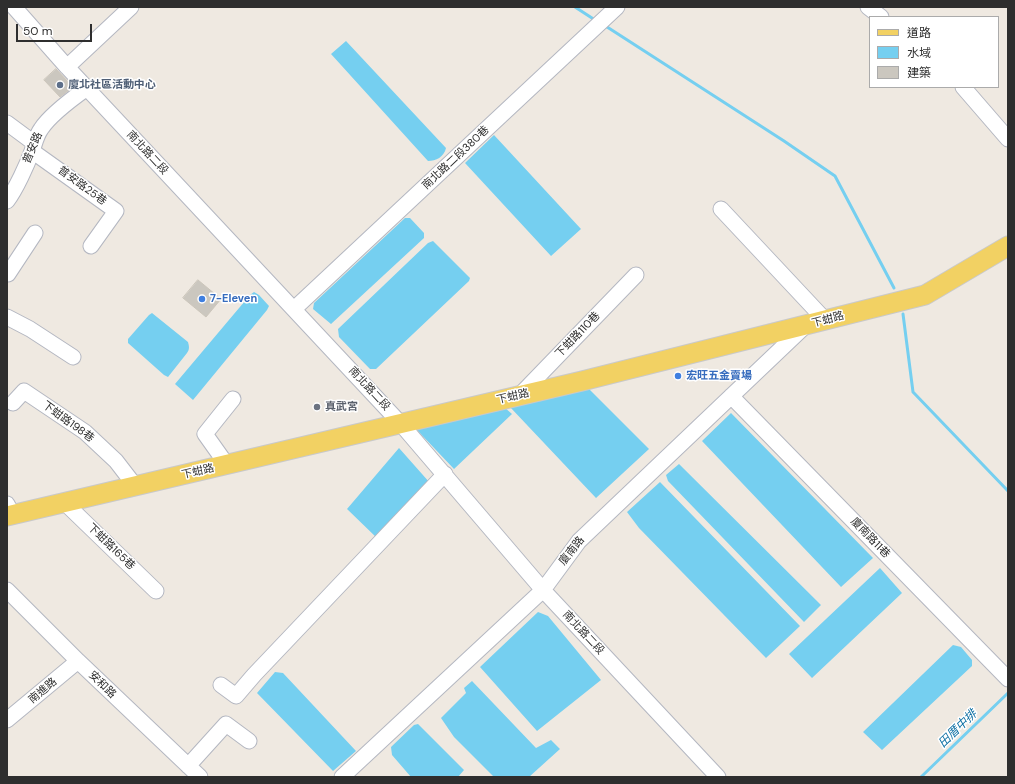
<!DOCTYPE html>
<html>
<head>
<meta charset="utf-8">
<style>
  body { margin:0 }
  #map { position:relative; width:1015px; height:784px; overflow:hidden; background:#efe9e1; font-family:"DM Sans","Noto Sans TC",sans-serif }
  canvas { display:block }
  .frame { position:absolute; inset:0; border:8px solid #2e2e2e; pointer-events:none }
  .legend { position:absolute; left:869px; top:16px; width:130px; height:72px; box-sizing:border-box; background:#fff; border:1px solid #ababab; margin:0; padding:5px 7px; list-style:none; font-size:12px; color:#2e2e2e }
  .legend li { display:flex; align-items:center; gap:8px; height:20px }
  .legend b { width:20px; border:1px solid #ababab }
  .scale { position:absolute; left:16px; top:24px; width:76px; height:18px; box-sizing:border-box; border:2px solid #2e2e2e; border-top:0; padding-left:5px; font-size:12px; line-height:14px; white-space:nowrap; color:#2e2e2e; -webkit-text-stroke:3px #fff; paint-order:stroke }
</style>
</head>
<body>
<div id="map">
<canvas width="1015" height="784"></canvas>
<div class="frame"></div>
<ul class="legend">
<li><b style="height:5px;background:#f2d163"></b>道路</li>
<li><b style="height:11px;background:#75cff0"></b>水域</li>
<li><b style="height:11px;background:#cbc7bf"></b>建築</li>
</ul>
<div class="scale">50 m</div>
</div>
<script>
const ctx = document.querySelector('canvas').getContext('2d');
ctx.lineJoin = 'round';
function fill(path, color) { ctx.fillStyle = color; ctx.fill(path, 'evenodd'); }
function trace(path, color, width, dash) { ctx.strokeStyle = color; ctx.lineWidth = width; ctx.lineCap = dash ? 'butt' : 'round'; ctx.setLineDash(dash || []); ctx.stroke(path); }
function write(font, color, halo, rows, align = 'center') {
  ctx.font = font + ' "DM Sans","Noto Sans TC",sans-serif'; ctx.lineWidth = 3; ctx.setLineDash([]); ctx.textBaseline = 'middle'; ctx.strokeStyle = halo; ctx.fillStyle = color; for (const [text, x, y, turn = 0] of rows) {
    ctx.save(); ctx.translate(x, y); ctx.rotate((+turn || 0) * Math.PI / 180); ctx.textAlign = isNaN(turn) ? turn : align; if (halo) ctx.strokeText(text, 0, 0); ctx.fillText(text, 0, 0); ctx.restore();
  }
}
fill(new Path2D(`
  M346 41 446 148C444 157 436 161 428 161L331 54Z
  M494 135 581 229 551 256 465 163Z
  M405 218H410L424 233V238L331 324 313 309 314 303Z
  M433 241 470 278 469 281 376 369H370L339 337 338 329 428 243Z
  M254 292 259 295 269 306 267 310 193 400 175 384 250 295Z
  M152 313 188 342C189 346 190 349 187 353L168 377 164 375 128 343V339L149 315Z
  M589 389 649 449 596 498 510 407Z
  M504 407 512 414 454 469 416 429Z
  M731 413 873 558 841 587 702 441Z
  M399 448 430 483 378 539 347 509Z
  M679 464 821 605 804 622 668 481 666 475Z
  M660 482 800 626 766 658 639 528 627 512Z
  M880 568 902 593 812 678 789 654Z
  M538 612 548 616 601 680 537 731 480 667Z
  M953 645 961 647 972 660V666L882 750 863 732Z
  M275 672 283 673 356 751 333 771 257 693Z
  M472 681 536 748 551 740 560 749 529 777H494L454 737 441 718 466 693 464 688Z
  M418 724 464 770 458 777H411L392 755 391 747 414 725Z`), '#75cff0');
trace(new Path2D(`
  M575 7 595 20
  M604 25 784 141 835 176 894 288
  M903 314 913 392 1008 491
  M921 777 1008 693`), '#75cff0', 3);
const building = new Path2D(`
  M56 69 73 87 60 97 44 80Z
  M198 280 221 299 206 317 183 298Z`);
fill(building, '#cbc7bf');
trace(building, '#cbc5ba', 1);
const minor = new Path2D(`
  M14 7 67 67 401 424 543 590 718 777
  M868 7 881 17
  M67 67 131 7
  M963 87 1008 139
  M7 123 34 143
  M32 151 116 211 91 246
  M7 201C16 189 27 165 32 151 35 143 36 136 41 129 50 115 73 98 87 88
  M721 209 826 321
  M7 274H8L35 233
  M294 309 617 7
  M7 317 30 329 73 357
  M520 395 636 275
  M731 396 1008 679
  M13 403 24 391 85 432 116 461 136 487
  M227 465 205 434 233 399
  M65 503 156 591
  M7 504 13 515
  M7 590 78 661 200 777
  M221 685 236 696 254 675 445 474
  M7 720 78 661
  M188 766 226 724 249 741
  M342 777 543 590 579 541 805 326`);
const major = new Path2D(`
  M7 516 582 381 925 295 1008 246`);
trace(minor, '#b4b7c1', 17);
trace(major, '#c9c9c9', 21);
trace(minor, '#fff', 15);
trace(major, '#f2d163', 19);
for (const [x, y, r, color] of [
  [60,85,4,"#5c6f8a"],
  [202,299,4,"#3f7fe0"],
  [678,376,4,"#3f7fe0"],
  [317,407,4,"#6b7280"]
]) { const dot = new Path2D(); dot.arc(x, y, r, 0, 2 * Math.PI); ctx.fillStyle = color; ctx.fill(dot); trace(dot, '#fff', 1.5); }
write('bold 11px', '#4e5e75', '#fff', [
  ["廈北社區活動中心",68,85]
], 'left');
write('11px', '#2e2e2e', '#fff', [
  ["普安路",33,148,-67],
  ["南北路二段",147,153,47],
  ["南北路二段380巷",456,158,-43],
  ["普安路25巷",82,186,36],
  ["下蚶路",828,320,-15],
  ["下蚶路110巷",578,335,-46],
  ["南北路二段",369,389,47],
  ["下蚶路",513,397,-13],
  ["下蚶路198巷",68,422,36],
  ["下蚶路",198,472,-13],
  ["廈南路11巷",870,538,46],
  ["下蚶路165巷",111,547,44],
  ["廈南路",572,551,-52],
  ["南北路二段",583,633,47],
  ["安和路",102,685,44],
  ["南進路",43,691,-40]
]);
write('bold 11px', '#366cbe', '#fff', [
  ["7-Eleven",210,299],
  ["宏旺五金賣場",686,376]
], 'left');
write('bold 11px', '#5b616d', '#fff', [
  ["真武宮",325,407]
], 'left');
write('italic 12px', '#0d6fa3', '#fff', [
  ["田厝中排",958,729,-44]
]);
</script>
</body>
</html>
